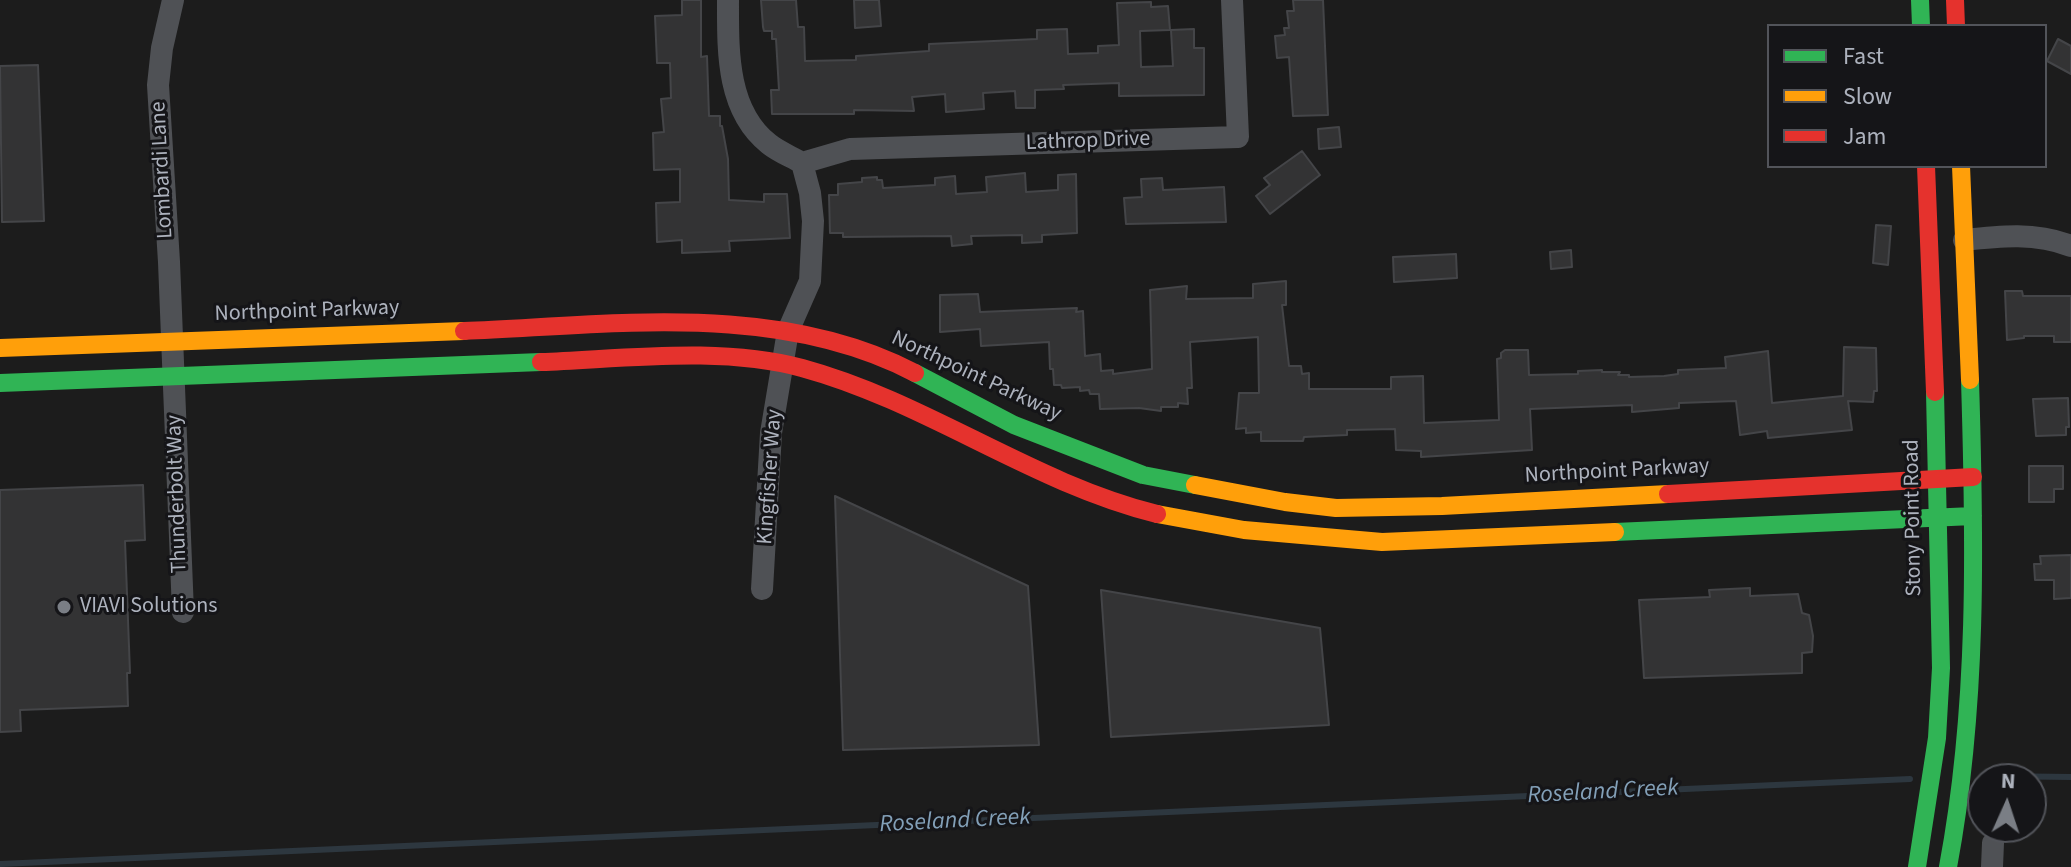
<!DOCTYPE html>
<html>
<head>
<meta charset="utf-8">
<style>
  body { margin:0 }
  #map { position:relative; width:2071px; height:867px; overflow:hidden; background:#1c1c1c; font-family:"Source Sans 3",sans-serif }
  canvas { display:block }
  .legend { position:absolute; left:1767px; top:24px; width:280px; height:144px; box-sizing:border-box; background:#151518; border:2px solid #52545a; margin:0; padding:10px 14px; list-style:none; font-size:24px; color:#adb2bd }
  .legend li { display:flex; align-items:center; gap:16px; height:40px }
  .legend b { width:40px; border:2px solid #52545a }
  .north { position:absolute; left:1967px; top:763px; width:80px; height:80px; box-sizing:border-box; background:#151518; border:2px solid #52545a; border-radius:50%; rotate:3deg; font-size:22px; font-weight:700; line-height:32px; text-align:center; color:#adb2bd }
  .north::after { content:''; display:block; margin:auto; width:28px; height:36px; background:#7a7e85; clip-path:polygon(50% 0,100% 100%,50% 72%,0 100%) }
</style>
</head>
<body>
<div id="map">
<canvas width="2071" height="867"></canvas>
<ul class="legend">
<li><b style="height:10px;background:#30b455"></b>Fast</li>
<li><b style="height:10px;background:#ff9f0a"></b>Slow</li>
<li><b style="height:10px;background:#e5322d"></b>Jam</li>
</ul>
<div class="north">N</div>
</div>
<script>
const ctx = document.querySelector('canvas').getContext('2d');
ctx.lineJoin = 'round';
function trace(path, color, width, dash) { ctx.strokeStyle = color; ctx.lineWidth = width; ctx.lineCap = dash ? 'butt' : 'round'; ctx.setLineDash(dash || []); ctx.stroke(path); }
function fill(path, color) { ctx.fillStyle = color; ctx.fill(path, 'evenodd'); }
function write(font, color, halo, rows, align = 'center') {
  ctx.font = font + ' "Source Sans 3",sans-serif'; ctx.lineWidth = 6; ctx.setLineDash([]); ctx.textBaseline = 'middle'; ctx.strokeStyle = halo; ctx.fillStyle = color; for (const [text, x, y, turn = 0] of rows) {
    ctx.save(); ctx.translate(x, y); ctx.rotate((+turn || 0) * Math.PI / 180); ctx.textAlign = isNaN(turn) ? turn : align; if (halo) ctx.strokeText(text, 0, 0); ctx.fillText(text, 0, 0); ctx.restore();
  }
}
trace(new Path2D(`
  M1991 776 2071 777
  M0 864 1910 779`), '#2d373f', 6);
const building = new Path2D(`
  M682 0H701V57L707 56 709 116H720V126H722L728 159 729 200 764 202V194H787L790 238 729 241 730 251 682 253V240L657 242 656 203 680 202V169L654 170 653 133 664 132 661 99 671 98 670 63H657L655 16 682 15Z
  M761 0H796L798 27H804L805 61 856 60V56L929 51V44L1037 39V30L1067 29 1068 54 1098 53V46L1119 45 1117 3 1151 2V7L1168 6 1170 30 1140 31 1141 67 1173 66 1171 30 1194 29V48H1204V95L1119 96V83L1063 85 1064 89 1035 90V108H1016L1015 91 983 93 984 109 946 112 945 94 912 97 914 111 854 110V114H772L771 90H779L776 39H772V31H764L763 27Z
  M854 0H879L881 26 855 28Z
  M1293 0H1323L1328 115 1293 116 1289 57 1277 58 1275 36 1285 35 1284 28H1289L1287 11H1294Z
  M2058 39 2071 46V74L2047 61Z
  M38 65 44 221 2 222 0 66Z
  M1339 127 1341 147 1319 149 1318 129Z
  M1302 151 1320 175 1270 214 1256 196 1270 185 1264 178Z
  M1025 173 1026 192 1058 190V175L1076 174 1077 233 1042 235V242L1022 243V235L971 236 972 244 952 246 951 236 843 237V233H830L829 195H838V184L862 182V178L877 177V180H882L883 188 935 185V178L955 176 956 194 987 192 986 177Z
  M1162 178 1163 190 1224 187 1226 222 1126 224 1124 198 1142 197 1141 179Z
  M1876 225 1891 226 1888 265 1873 263Z
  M1571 250 1572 267 1551 269 1550 252Z
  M1456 254 1457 278 1394 282 1393 257Z
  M1286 281V305H1282L1289 366H1301L1302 374 1309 373V389H1391V377L1423 376 1424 423 1499 420 1497 359 1501 358V353L1505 350H1528L1529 375 1578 374V371L1602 370V372H1620L1618 375H1629V377L1664 376 1678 374V370L1726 368 1725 357 1768 351 1772 403 1843 396 1844 347 1876 348 1877 391H1874L1873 402 1848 401 1852 430 1768 438 1767 431 1740 435 1736 401 1679 403V408L1632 412V405L1530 409 1532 450 1421 457V451L1396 450 1395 429 1347 430V435L1304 437 1303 441H1261V432L1246 433V428L1236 429 1239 393H1259L1258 337 1190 342 1192 388H1187L1188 404 1178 403V407H1161V411L1139 408 1100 409 1099 394H1090L1089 390 1080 391V387L1062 388 1061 385H1054L1053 369H1050L1049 342 981 346 980 329 940 332V295L978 294 980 312 1077 308 1076 312 1083 311 1085 356 1100 354 1101 371 1113 370V374L1152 369 1150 290 1187 286 1186 299 1253 298V284Z
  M2005 291H2022L2023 296H2071V342H2054V336H2024V338L2007 340Z
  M2068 398 2069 427H2066V435L2036 436 2033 399Z
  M2029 466H2063V489H2054V502H2029Z
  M143 485 145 540 125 541 130 673H127L128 706 20 710 21 731 0 732V490Z
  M835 496 1028 586 1039 745 843 750Z
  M2071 555V598L2054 599V580H2035L2034 564H2041L2040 556Z
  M1750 588V596L1798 594 1802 613 1809 615 1813 636 1812 652 1802 653V673L1644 678 1639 600 1710 597 1709 590Z
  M1101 590 1320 628 1329 725 1111 737Z`);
fill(building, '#333334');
trace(building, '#444548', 2);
trace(new Path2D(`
  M173 0 162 48 158 85 169 262 183 612
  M728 0C728 50 726 110 769 144 779 152 792 157 802 163L810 193 813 221 810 281 788 331 771 433 762 589
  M802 163 850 149 1238 137 1232 0
  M1964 240C2000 236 2036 232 2071 246
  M1992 867 1993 843`), '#4f5155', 22);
trace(new Path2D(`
  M1920 0 1921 26
  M915 373 1014 425 1143 475 1195 485
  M0 383 541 362
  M1615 532 1973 516
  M1917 867 1937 738 1941 668 1935 392
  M1948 867C1978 707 1975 543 1970 380`), '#30b455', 18);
trace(new Path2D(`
  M1961 166 1970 380
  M0 348 464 331
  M1195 485 1285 502 1336 508 1442 506 1668 494
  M1157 514 1244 530 1382 542 1615 532`), '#ff9f0a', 18);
trace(new Path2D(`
  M1955 0 1956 26
  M1926 166 1935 392
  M464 331C613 325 778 301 915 373
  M541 362C624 359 721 346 802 368 927 402 1032 483 1157 514
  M1668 494 1973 477`), '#e5322d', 18);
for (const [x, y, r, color] of [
  [64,607,8,"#7a7e85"]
]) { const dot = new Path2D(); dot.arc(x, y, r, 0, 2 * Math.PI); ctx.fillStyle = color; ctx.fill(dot); trace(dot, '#151518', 3); }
write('22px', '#adb2bd', '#151518', [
  ["Lathrop Drive",1088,142,-2],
  ["Lombardi Lane",163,170,-93],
  ["Northpoint Parkway",307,312,-2],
  ["Northpoint Parkway",976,377,25],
  ["Northpoint Parkway",1617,472,-3],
  ["Kingfisher Way",771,477,-86],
  ["Thunderbolt Way",178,494,-92],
  ["Stony Point Road",1914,518,-91]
]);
write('22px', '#adb2bd', '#151518', [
  ["VIAVI Solutions",80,607]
], 'left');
write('italic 24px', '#83a0b8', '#151518', [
  ["Roseland Creek",1603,793,-3],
  ["Roseland Creek",955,822,-3]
]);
</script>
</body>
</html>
